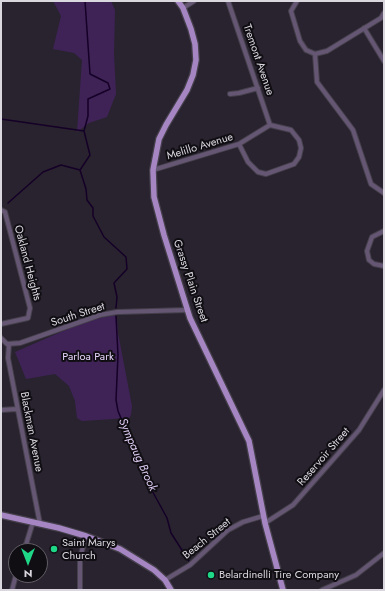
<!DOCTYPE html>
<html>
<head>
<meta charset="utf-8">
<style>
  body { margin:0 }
  #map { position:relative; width:385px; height:591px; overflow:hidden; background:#29232f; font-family:Jost,sans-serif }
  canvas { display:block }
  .frame { position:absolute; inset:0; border:2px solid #dbd7df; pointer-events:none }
  .north { position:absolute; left:8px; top:543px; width:40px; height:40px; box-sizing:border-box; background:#100e13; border:1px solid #615e65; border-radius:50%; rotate:180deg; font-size:11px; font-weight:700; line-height:16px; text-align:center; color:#dbd7df }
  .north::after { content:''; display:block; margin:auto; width:14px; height:18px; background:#1ed888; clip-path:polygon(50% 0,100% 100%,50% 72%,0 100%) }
</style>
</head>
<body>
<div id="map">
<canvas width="385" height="591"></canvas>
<div class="frame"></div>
<div class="north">N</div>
</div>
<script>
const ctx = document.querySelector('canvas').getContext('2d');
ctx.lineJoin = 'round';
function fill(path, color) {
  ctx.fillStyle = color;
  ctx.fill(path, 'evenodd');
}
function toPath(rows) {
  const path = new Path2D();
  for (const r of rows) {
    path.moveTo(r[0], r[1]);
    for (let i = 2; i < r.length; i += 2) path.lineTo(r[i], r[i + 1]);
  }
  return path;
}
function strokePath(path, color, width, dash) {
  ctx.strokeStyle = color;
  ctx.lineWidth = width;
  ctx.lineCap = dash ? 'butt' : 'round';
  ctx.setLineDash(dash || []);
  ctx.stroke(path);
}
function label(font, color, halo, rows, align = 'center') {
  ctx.font = font + ' Jost,sans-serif';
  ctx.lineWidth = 4;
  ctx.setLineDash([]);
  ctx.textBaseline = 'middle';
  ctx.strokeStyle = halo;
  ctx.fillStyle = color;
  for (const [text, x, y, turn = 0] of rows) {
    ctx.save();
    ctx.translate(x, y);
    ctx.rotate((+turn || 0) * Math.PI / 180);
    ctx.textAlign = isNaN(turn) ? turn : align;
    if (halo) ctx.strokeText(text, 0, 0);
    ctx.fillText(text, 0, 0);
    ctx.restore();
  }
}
const green = toPath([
  [53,1,111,1,115,10,114,54,116,94,107,117,89,123,77,132,82,60,74,53,53,49,61,16],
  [114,315,117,320,118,333,132,406,131,415,129,418,82,421,77,418,75,401,69,386,55,374,26,379,15,352,86,321]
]);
const stream = toPath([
  [85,1,90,74,108,83,110,89,88,99,88,116,84,131,90,155,80,170,86,189,87,200,93,208,93,216,104,237,126,257,127,269,114,283,117,297,116,308],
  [1,119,84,131],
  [8,203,43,172,61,165,80,170],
  [116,316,118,355,116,400,118,411,149,485,167,518,171,533,189,561]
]);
const minor = toPath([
  [228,1,270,125],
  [297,1,291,11,300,41,306,50,315,54,327,51,381,18,384,13],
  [183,8,194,1],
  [364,28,384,61],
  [315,54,317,82,353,130,371,184,384,193],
  [230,94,239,93,258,88],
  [239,144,248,162,258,172,266,174,294,164,299,157,301,148,299,140,291,130,270,125],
  [153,170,239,144,270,125],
  [1,210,5,212,30,308,28,318,1,324],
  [384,231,372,237,367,251,369,260,374,264,384,266],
  [1,338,7,344,20,343,100,315,117,312,188,310],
  [9,344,8,358,40,524],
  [1,410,17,409],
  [265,523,293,505,359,430,384,390],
  [24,551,33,522],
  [165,580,190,565,228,530,243,522,263,516],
  [12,590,16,575],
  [80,590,80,558,86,536],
  [322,590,356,575,384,553]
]);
const major = toPath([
  [178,1,183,8,191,29,195,44,196,60,193,75,187,90,166,125,159,139,153,170,154,197,164,235,190,318,249,441,265,523,283,590],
  [1,515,59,528,86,536,120,549,154,570,165,580,171,590]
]);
const markers = [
  [54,549,4,"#1ed888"],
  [211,575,4,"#1ed888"]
];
const streetNames = [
  ["Tremont Avenue",258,60,71],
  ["Melillo Avenue",200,147,-17],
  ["Oakland Heights",27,263,75],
  ["Grassy Plain Street",190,281,71],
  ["South Street",78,315,-18],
  ["Blackman Avenue",31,432,79],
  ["Reservoir Street",324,457,-49],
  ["Beach Street",207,539,-39]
];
const parkNames = [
  ["Parloa Park",88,357]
];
const poiNames = [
  ["Saint Marys",62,543],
  ["Church",62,556],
  ["Belardinelli Tire Company",219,575]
];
const waterNames = [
  ["Sympaug Brook",137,455,66]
];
fill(green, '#3f2357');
strokePath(stream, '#150027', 1.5);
strokePath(minor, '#45404b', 6);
strokePath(major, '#45404b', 8);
strokePath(minor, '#655774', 4);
strokePath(major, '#a586c3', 5.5);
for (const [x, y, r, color] of markers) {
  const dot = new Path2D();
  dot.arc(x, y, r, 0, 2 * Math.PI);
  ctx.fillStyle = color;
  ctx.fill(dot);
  strokePath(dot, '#100e13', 1.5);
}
label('11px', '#dbd7df', '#100e13', streetNames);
label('11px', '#e7d4fb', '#100e13', parkNames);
label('11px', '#dbd7df', '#100e13', poiNames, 'left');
label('italic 12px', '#decbf2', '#100e13', waterNames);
</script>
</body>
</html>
